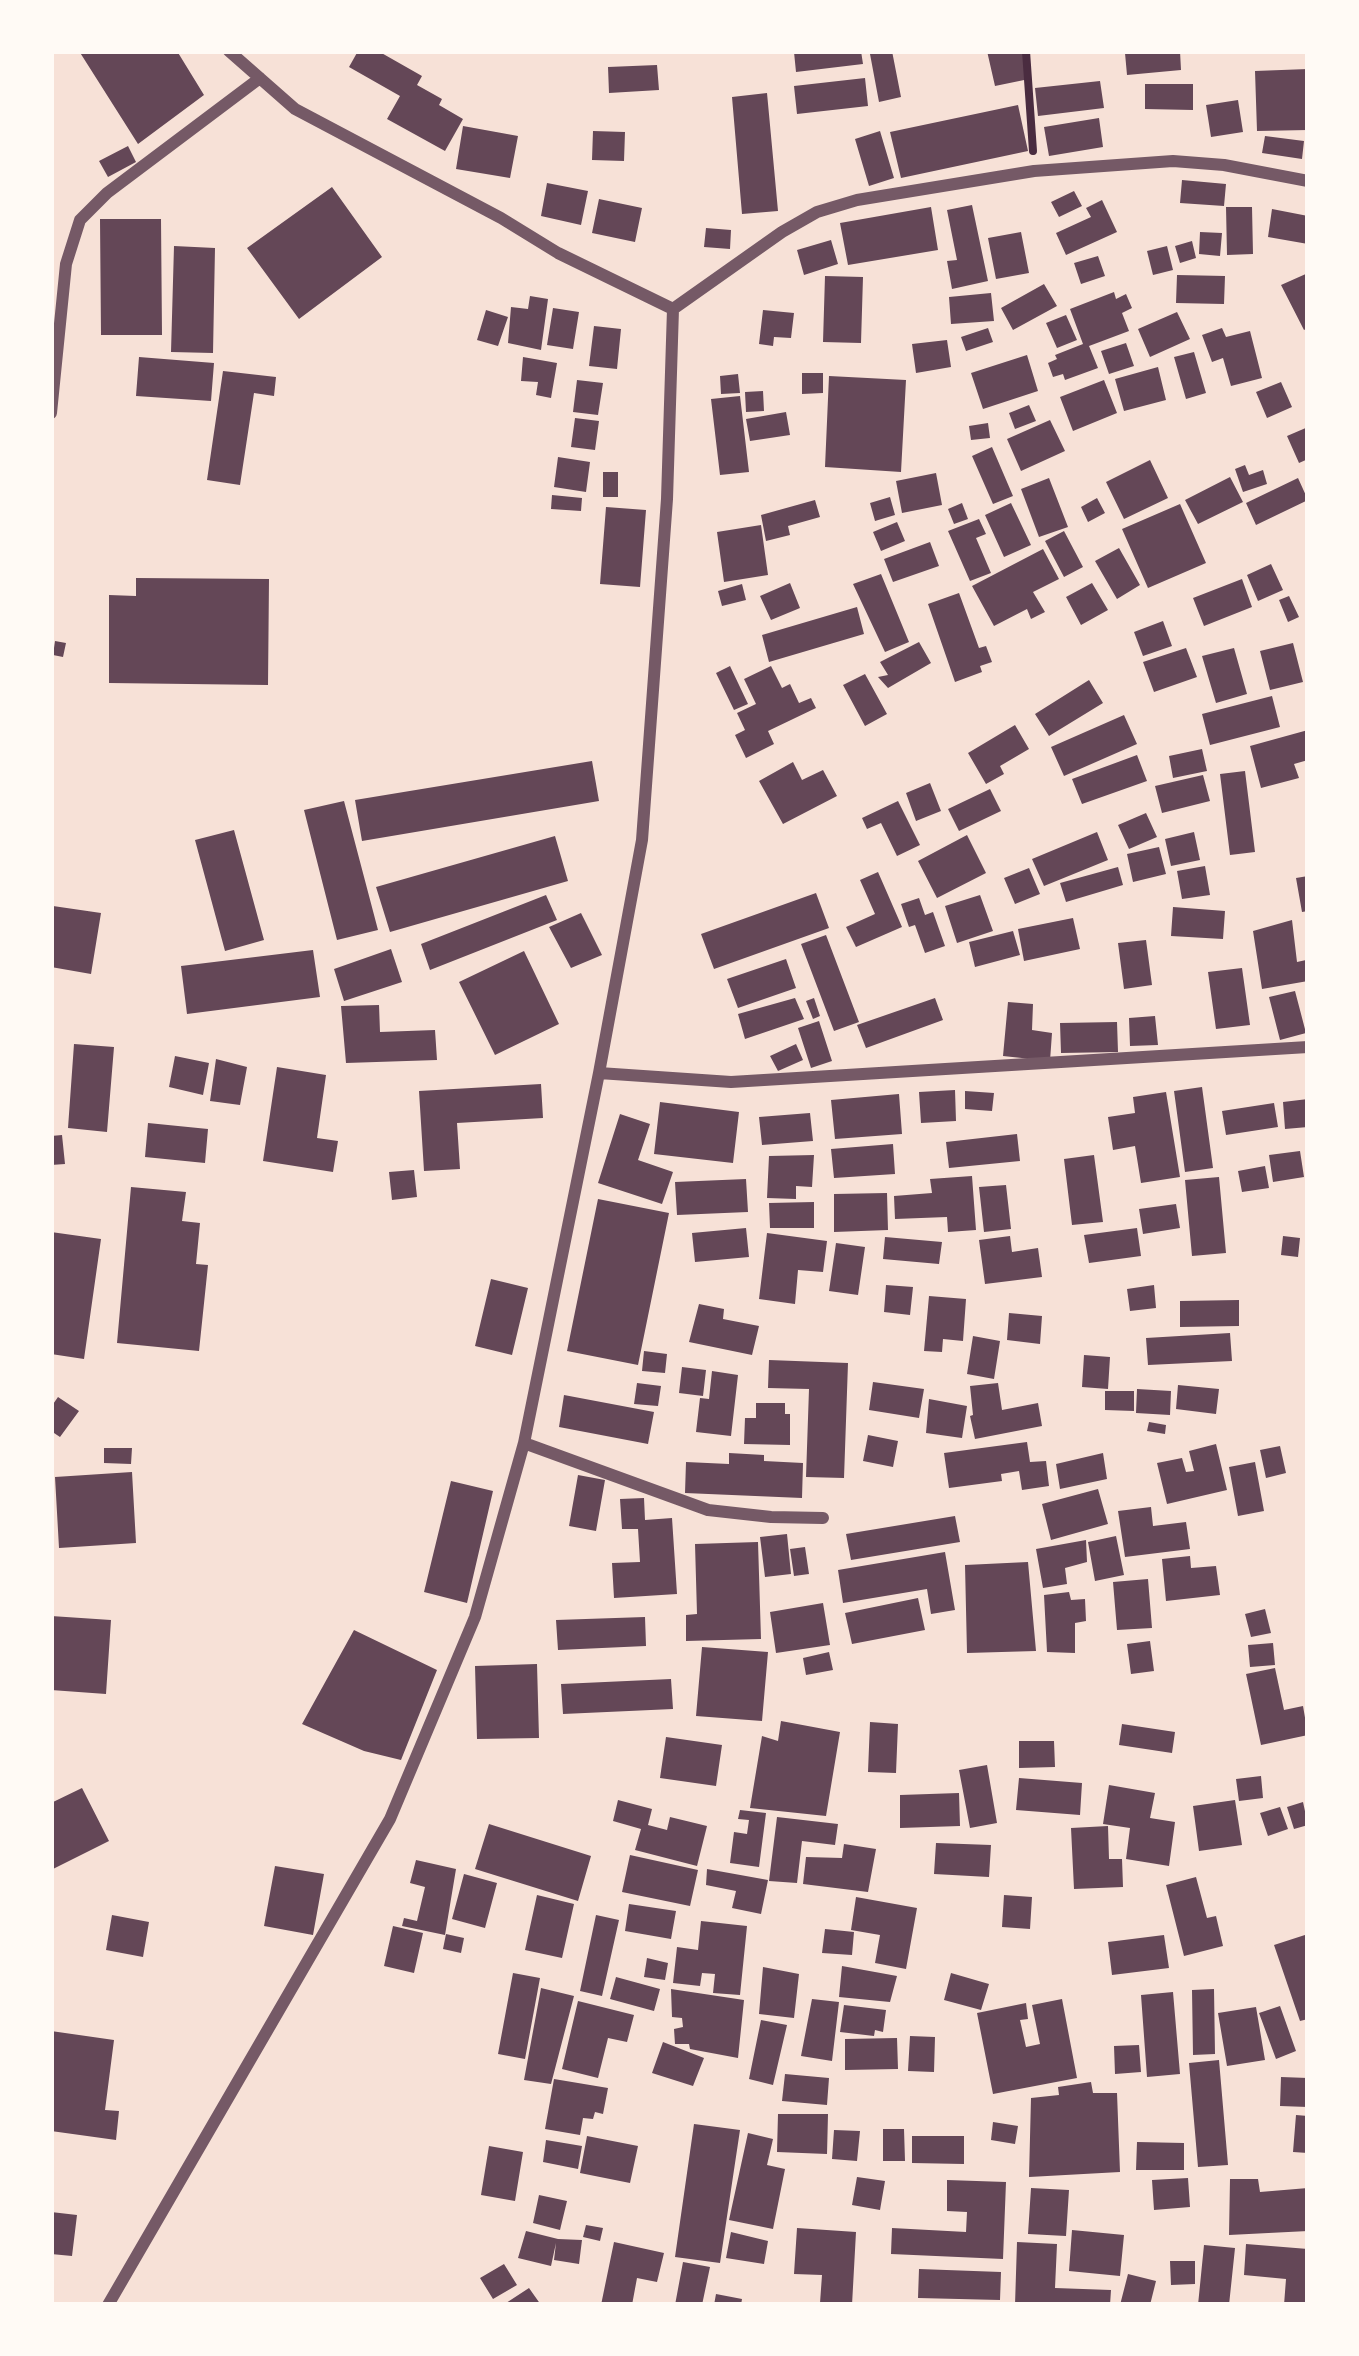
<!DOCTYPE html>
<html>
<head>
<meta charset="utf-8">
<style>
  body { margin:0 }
  #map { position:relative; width:1359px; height:2356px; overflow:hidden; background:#f7e1d7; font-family:Commissioner,sans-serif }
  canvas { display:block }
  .frame { position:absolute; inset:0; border:54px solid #fffaf5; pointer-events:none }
</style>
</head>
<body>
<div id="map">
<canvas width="1359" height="2356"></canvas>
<div class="frame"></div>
</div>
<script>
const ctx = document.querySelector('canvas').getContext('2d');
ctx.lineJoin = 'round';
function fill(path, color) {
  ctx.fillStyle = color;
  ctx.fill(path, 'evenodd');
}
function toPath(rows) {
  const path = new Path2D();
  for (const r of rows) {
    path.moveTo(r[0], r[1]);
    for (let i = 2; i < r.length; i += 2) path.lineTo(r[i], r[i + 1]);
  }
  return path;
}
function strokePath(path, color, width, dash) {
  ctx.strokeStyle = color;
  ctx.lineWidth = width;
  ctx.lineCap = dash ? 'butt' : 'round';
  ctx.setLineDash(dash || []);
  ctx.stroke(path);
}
const building = toPath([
  [79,51,177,51,204,95,138,144],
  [358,51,378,51,422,76,417,85,442,99,439,105,463,119,445,151,387,119,400,96,349,67],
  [861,51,863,64,796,72,794,52],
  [892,51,901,97,879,102,870,54],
  [987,51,1023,51,1029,79,995,86],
  [1141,51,1180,51,1181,70,1127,75,1125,53],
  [657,65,659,90,609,93,608,67],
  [1308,69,1308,130,1257,131,1255,71],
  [865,78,868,106,797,114,794,86],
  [1100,81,1104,108,1038,116,1035,88],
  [1145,84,1193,84,1193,110,1145,109],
  [767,93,778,211,742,214,732,97],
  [1238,100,1243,132,1211,137,1206,105],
  [1018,105,1028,151,901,178,890,132],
  [1099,118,1103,147,1049,156,1044,127],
  [463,126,518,136,510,178,456,169],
  [593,131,625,132,624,161,592,160],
  [880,131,894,178,869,186,855,139],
  [1265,136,1304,141,1302,159,1262,153],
  [128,146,136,162,108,177,99,161],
  [1182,180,1226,184,1224,206,1180,203],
  [547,183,588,191,581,225,541,216],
  [332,187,382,257,299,319,247,248],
  [1074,191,1082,206,1059,217,1051,202],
  [599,199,642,208,635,242,592,233],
  [1102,200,1117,232,1066,255,1056,233,1091,217,1086,208],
  [972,205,988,281,952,289,947,261,957,260,947,210],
  [931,207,938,250,848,265,840,223],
  [1226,207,1252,207,1253,254,1227,255],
  [1272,209,1308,216,1308,244,1268,237],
  [100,219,161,219,162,335,101,335],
  [706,228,731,230,730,249,704,247],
  [1021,232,1029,273,996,279,988,238],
  [1200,232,1222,233,1220,256,1199,254],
  [831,240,838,264,804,275,797,250],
  [1192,241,1196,258,1180,263,1175,246],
  [174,246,215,248,213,353,171,352],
  [1167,246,1173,270,1153,275,1147,251],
  [1098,256,1105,276,1081,284,1074,263],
  [1308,273,1308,328,1304,330,1281,285],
  [1177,275,1225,276,1224,304,1176,303],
  [825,276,863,277,861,343,823,342],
  [1044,284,1057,306,1013,330,1001,308],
  [1114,292,1116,299,1126,294,1132,308,1122,313,1129,331,1089,346,1098,368,1065,380,1063,374,1053,377,1048,363,1057,359,1055,355,1083,344,1070,309],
  [991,293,994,321,951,324,949,297],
  [530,296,548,299,541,350,508,343,511,307,528,309],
  [553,308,579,312,573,349,547,345],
  [486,310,508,317,498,346,477,340],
  [763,310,794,313,791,338,774,337,773,346,759,344],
  [1177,312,1190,339,1150,357,1138,329],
  [1066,315,1077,340,1057,348,1046,323],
  [594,326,621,329,617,369,589,366],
  [988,328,993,342,966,351,961,337],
  [1222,328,1226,337,1250,331,1262,378,1231,386,1223,358,1212,362,1202,335],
  [947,340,951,367,916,373,912,344],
  [1126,343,1134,366,1109,374,1101,351],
  [1194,352,1206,393,1186,399,1174,357],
  [1027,355,1038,391,983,409,971,373],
  [139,357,214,363,211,401,136,396],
  [523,357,557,363,551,398,536,395,538,382,521,381],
  [1158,367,1166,400,1124,411,1115,379],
  [223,371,276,377,274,396,254,393,240,485,207,480],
  [802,373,823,373,823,393,802,394],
  [738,374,740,393,721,394,720,376],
  [829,376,906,380,901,472,825,467],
  [577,380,603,383,598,415,573,412],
  [1104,380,1117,413,1073,431,1060,397],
  [1281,382,1292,407,1267,418,1256,392],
  [763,391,764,411,746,412,745,392],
  [740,396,749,472,720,475,711,399],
  [1029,405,1036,421,1015,429,1009,413],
  [786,412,790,435,750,441,746,419],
  [575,418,599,421,595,450,571,447],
  [1050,420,1065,451,1021,471,1007,439],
  [988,423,990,438,971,440,969,426],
  [1308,427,1308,459,1299,463,1287,436],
  [992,447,1013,496,993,504,972,456],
  [558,457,590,462,586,492,554,487],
  [1150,460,1168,498,1124,519,1106,482],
  [1245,465,1249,475,1263,470,1267,484,1243,492,1235,469],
  [603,472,618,472,618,497,603,497],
  [936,473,942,505,902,513,896,481],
  [1230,477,1243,502,1198,524,1185,500],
  [1049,478,1068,527,1039,537,1021,489],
  [1298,478,1308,500,1256,525,1246,503],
  [552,495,582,498,581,511,551,509],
  [890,497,895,515,875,521,870,503],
  [1097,498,1105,513,1088,522,1081,507],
  [815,500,820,517,788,526,790,535,766,541,761,515],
  [962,503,968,519,954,524,948,509],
  [1011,503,1031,545,1004,557,985,515],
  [1180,504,1206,563,1148,588,1122,529],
  [606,507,646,510,640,587,600,584],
  [979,519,986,534,976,538,991,573,970,581,948,531],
  [897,522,905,541,881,551,873,532],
  [761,525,768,575,724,582,717,532],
  [1064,531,1083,567,1064,577,1045,541],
  [930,542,939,566,893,582,884,559],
  [1119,548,1140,585,1117,599,1095,561],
  [1043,549,1059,579,1033,592,1045,612,1031,619,1027,609,994,626,972,586],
  [1271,564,1283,590,1258,601,1247,575],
  [881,574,909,642,885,652,853,584],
  [136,578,269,579,268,685,109,683,109,595,136,596],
  [1242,579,1252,607,1204,626,1193,598],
  [790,583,800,608,771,620,760,596],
  [1092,583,1108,610,1081,625,1066,597],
  [742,584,746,600,722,606,718,591],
  [959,593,979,648,986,646,992,662,980,666,982,672,955,682,928,604],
  [1289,596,1299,617,1288,622,1279,600],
  [857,607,864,634,769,662,762,635],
  [1163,621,1172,646,1143,656,1134,632],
  [55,641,66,643,63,657,53,655],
  [919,642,931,663,888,688,878,677,888,675,880,662],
  [1293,643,1303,682,1270,690,1260,651],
  [1186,648,1197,677,1154,692,1143,662],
  [1234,648,1247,694,1216,703,1202,656],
  [730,666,748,704,734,710,716,673],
  [771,666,782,688,790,684,799,703,811,698,816,708,768,731,774,744,746,758,735,735,745,730,737,713,756,704,744,679],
  [865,674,887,714,865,726,843,685],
  [1089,680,1103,703,1049,736,1035,714],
  [1272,696,1280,727,1210,745,1202,714],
  [1124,715,1137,744,1064,776,1051,747],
  [1015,725,1029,749,1000,766,1004,774,986,784,968,753],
  [1308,730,1308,760,1294,764,1299,778,1261,788,1250,746],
  [1202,749,1207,771,1173,778,1169,756],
  [1137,755,1147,781,1082,804,1072,779],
  [592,761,599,801,362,841,355,800],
  [793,762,802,780,823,770,837,796,783,824,759,781],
  [1245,771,1255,852,1230,855,1220,774],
  [1203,775,1210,801,1162,813,1155,786],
  [930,783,941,811,916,821,906,793],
  [990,789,1001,811,959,831,948,809],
  [344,801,378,930,337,940,304,810],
  [898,801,920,845,897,856,881,823,867,829,862,818],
  [1146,813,1157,837,1129,849,1118,825],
  [234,830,264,940,225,951,195,840],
  [1097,832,1108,860,1044,886,1032,859],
  [1194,832,1200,860,1171,866,1165,839],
  [967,835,986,873,937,898,918,861],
  [555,836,568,881,390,932,376,887],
  [1159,847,1166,874,1133,882,1127,854],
  [1205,866,1210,895,1182,899,1177,871],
  [1118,867,1123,885,1066,902,1060,883],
  [1029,868,1040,894,1015,904,1004,878],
  [878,872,902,927,856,947,846,927,875,914,860,880],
  [1308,876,1308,911,1302,912,1296,878],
  [816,893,829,928,714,969,701,934],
  [546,895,557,920,430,970,421,944],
  [980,895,993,931,957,943,945,906],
  [919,898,925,915,933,912,945,946,925,953,915,925,909,927,901,904],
  [53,906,101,913,91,974,51,967],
  [1173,907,1225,911,1223,939,1171,936],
  [581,913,602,955,571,968,549,927],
  [1073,918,1080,949,1024,961,1018,929],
  [1292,920,1297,962,1306,960,1308,981,1262,989,1253,931],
  [1013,931,1020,955,975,967,969,942],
  [826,935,859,1022,834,1031,801,944],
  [1146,940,1152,985,1124,989,1118,943],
  [391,949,402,982,344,1001,334,969],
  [313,950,320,997,187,1014,181,966],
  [524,951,559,1024,495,1055,459,982],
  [786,959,796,988,738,1008,727,979],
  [1242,968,1250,1025,1216,1029,1208,972],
  [1295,991,1306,1033,1280,1040,1269,997],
  [795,998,804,1019,745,1039,738,1014],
  [814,998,820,1016,813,1019,806,1001],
  [935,998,943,1020,866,1048,857,1025],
  [1008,1002,1033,1004,1032,1030,1052,1033,1050,1061,1003,1056],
  [379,1005,380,1032,435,1030,437,1060,346,1063,341,1006],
  [1155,1016,1158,1045,1130,1046,1129,1018],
  [819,1021,832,1061,811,1068,798,1028],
  [1117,1022,1118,1052,1061,1053,1060,1023],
  [74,1044,114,1047,107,1132,68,1128],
  [796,1044,803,1060,778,1071,770,1056],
  [175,1056,209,1063,203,1095,169,1087],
  [216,1059,247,1067,240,1105,210,1101],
  [277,1067,326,1075,317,1138,338,1141,333,1172,263,1161],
  [541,1084,543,1118,457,1123,460,1169,424,1171,419,1091],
  [1202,1087,1213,1168,1185,1172,1174,1091],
  [955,1090,956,1121,921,1123,919,1092],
  [965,1091,994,1093,992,1111,965,1109],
  [1166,1092,1180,1177,1141,1183,1135,1146,1113,1150,1108,1117,1135,1113,1133,1097],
  [899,1094,902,1134,835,1139,831,1100],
  [1308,1099,1308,1127,1285,1129,1283,1102],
  [660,1102,739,1112,733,1163,654,1154],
  [1274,1103,1278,1127,1226,1135,1222,1111],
  [810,1113,813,1141,762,1145,759,1117],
  [620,1114,650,1124,638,1160,673,1172,662,1204,598,1183],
  [148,1123,208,1129,205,1163,145,1157],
  [1017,1134,1020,1161,949,1168,946,1142],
  [62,1135,65,1164,51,1165,51,1136],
  [893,1144,895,1174,834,1178,831,1149],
  [1300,1151,1304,1177,1273,1182,1269,1155],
  [814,1155,812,1187,796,1186,796,1199,767,1198,769,1156],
  [1094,1155,1103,1222,1072,1225,1064,1159],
  [1265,1166,1269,1188,1242,1192,1238,1171],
  [414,1170,417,1197,392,1200,389,1172],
  [972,1176,976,1230,948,1232,947,1217,895,1219,894,1196,932,1193,930,1179],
  [1219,1177,1226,1253,1192,1256,1185,1180],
  [746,1179,748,1212,677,1215,675,1182],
  [1006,1185,1011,1229,984,1232,979,1187],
  [131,1187,186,1192,182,1221,200,1223,196,1264,208,1265,199,1351,117,1343],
  [887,1193,888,1230,834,1232,834,1194],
  [598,1199,669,1213,638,1365,567,1351],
  [814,1202,814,1228,770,1228,769,1203],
  [1176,1204,1180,1228,1143,1234,1139,1209],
  [746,1228,749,1257,695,1262,692,1233],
  [1137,1228,1141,1256,1089,1263,1084,1235],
  [51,1232,101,1239,84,1359,51,1354],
  [767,1233,827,1241,823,1272,798,1270,795,1304,759,1299],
  [1010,1236,1012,1252,1038,1248,1042,1277,985,1284,979,1240],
  [1283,1236,1300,1238,1298,1257,1281,1255],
  [885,1237,942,1242,939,1264,883,1259],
  [836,1243,865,1247,858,1295,829,1291],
  [491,1279,528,1288,512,1355,475,1346],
  [886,1285,913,1287,910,1315,884,1312],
  [1154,1285,1156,1308,1130,1311,1127,1289],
  [929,1296,966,1299,963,1341,943,1339,942,1352,924,1351],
  [1239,1300,1239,1326,1180,1327,1180,1301],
  [699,1304,724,1309,723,1319,759,1326,752,1355,689,1342],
  [1009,1313,1042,1316,1040,1344,1007,1340],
  [1230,1333,1232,1361,1148,1365,1146,1338],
  [973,1336,1000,1341,994,1379,967,1374],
  [644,1351,667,1354,665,1373,642,1371],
  [1084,1355,1110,1357,1108,1389,1082,1387],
  [769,1360,848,1363,844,1478,806,1477,809,1389,768,1388],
  [682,1367,706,1370,703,1396,679,1393],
  [712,1371,738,1375,731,1436,696,1432,700,1398,709,1399],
  [873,1382,924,1389,919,1418,869,1410],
  [637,1383,661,1386,658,1406,634,1404],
  [998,1383,1002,1410,1038,1403,1042,1426,975,1439,970,1416,973,1415,970,1386],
  [1178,1385,1219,1389,1216,1414,1176,1409],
  [1137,1389,1171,1391,1170,1415,1136,1413],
  [1105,1391,1134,1391,1134,1411,1105,1410],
  [564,1395,654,1412,648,1444,559,1427],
  [58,1397,79,1411,60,1437,51,1431,51,1407],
  [929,1399,967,1406,962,1438,926,1433],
  [756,1403,785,1403,785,1414,790,1414,790,1445,744,1444,745,1418,756,1418],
  [1149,1422,1166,1425,1165,1434,1147,1431],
  [868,1435,898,1441,893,1467,863,1461],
  [1027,1442,1030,1462,1046,1461,1049,1486,1022,1490,1019,1471,1001,1474,1002,1481,949,1488,944,1453],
  [1216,1444,1227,1490,1167,1504,1157,1463,1182,1458,1186,1472,1194,1471,1189,1451],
  [1280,1446,1286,1473,1266,1478,1260,1450],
  [104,1448,132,1448,131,1464,104,1463],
  [729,1453,764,1455,764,1461,803,1463,802,1498,685,1493,686,1462,729,1464],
  [1103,1453,1107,1479,1060,1489,1056,1464],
  [1255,1462,1264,1511,1238,1516,1229,1467],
  [132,1472,136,1543,59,1548,55,1477],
  [578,1475,605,1480,596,1531,569,1526],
  [451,1481,493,1491,467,1603,424,1592],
  [1098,1489,1108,1524,1051,1540,1042,1504],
  [644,1498,645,1520,672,1518,677,1594,614,1598,612,1563,640,1562,638,1529,622,1529,620,1499],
  [1151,1507,1153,1526,1186,1522,1190,1549,1125,1557,1118,1511],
  [955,1516,960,1542,851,1560,846,1534],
  [787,1534,791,1574,765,1577,760,1537],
  [1116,1536,1124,1575,1095,1581,1088,1542],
  [1086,1540,1087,1562,1065,1568,1067,1584,1043,1588,1036,1549],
  [758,1542,761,1639,686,1641,686,1615,697,1614,695,1544],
  [805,1547,809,1574,794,1576,790,1549],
  [945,1552,955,1610,931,1614,927,1589,843,1603,838,1570],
  [1190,1556,1191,1568,1216,1566,1220,1595,1166,1601,1162,1559],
  [1028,1562,1036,1651,967,1653,965,1565],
  [1148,1579,1152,1628,1117,1630,1113,1582],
  [1069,1592,1071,1600,1085,1599,1086,1621,1075,1623,1075,1653,1047,1652,1044,1595],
  [918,1598,925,1630,852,1644,845,1613],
  [823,1603,830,1645,776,1653,770,1612],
  [1265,1609,1271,1633,1251,1637,1245,1614],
  [51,1616,111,1620,106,1694,51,1690],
  [645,1617,646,1646,558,1650,556,1620],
  [354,1630,437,1670,401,1760,364,1751,302,1724],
  [1150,1641,1154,1671,1131,1674,1127,1644],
  [1273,1643,1275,1665,1250,1667,1248,1645],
  [702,1647,768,1652,762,1721,696,1716],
  [829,1652,833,1670,806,1675,803,1658],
  [537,1664,539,1738,477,1739,475,1666],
  [1275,1668,1284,1710,1303,1706,1308,1735,1261,1745,1246,1674],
  [671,1679,673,1709,563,1714,561,1684],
  [781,1721,840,1732,826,1816,750,1808,762,1736,778,1741],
  [870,1722,898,1724,896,1773,868,1772],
  [1122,1724,1175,1732,1172,1753,1119,1745],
  [666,1737,722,1745,716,1786,660,1778],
  [1019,1741,1054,1741,1055,1767,1019,1768],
  [987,1765,997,1823,970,1828,959,1770],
  [1261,1776,1263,1798,1239,1801,1236,1779],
  [1019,1778,1082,1783,1080,1815,1016,1810],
  [1109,1785,1155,1793,1150,1818,1175,1822,1169,1866,1126,1859,1130,1828,1103,1824],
  [82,1788,109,1841,51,1870,51,1803],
  [959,1793,960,1826,900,1828,900,1795],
  [618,1800,652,1809,648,1825,667,1830,670,1817,707,1826,697,1866,635,1850,641,1829,613,1821],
  [1235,1800,1242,1845,1199,1851,1193,1806],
  [1303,1802,1308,1825,1294,1829,1287,1807],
  [1280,1807,1288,1829,1268,1836,1260,1813],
  [740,1810,766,1813,759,1867,730,1863,734,1832,747,1834,749,1820,738,1819],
  [777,1817,838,1824,835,1845,802,1841,797,1883,769,1881],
  [489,1824,591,1856,578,1901,475,1869],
  [1108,1826,1109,1859,1122,1859,1123,1887,1074,1889,1071,1828],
  [936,1843,991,1845,989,1877,934,1874],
  [844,1844,876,1849,868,1892,803,1884,806,1857,842,1858],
  [630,1855,698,1870,690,1906,622,1892],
  [416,1860,456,1869,445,1935,402,1926,404,1918,417,1921,425,1887,410,1883],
  [275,1866,324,1874,313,1935,264,1926],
  [707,1869,768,1880,761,1914,732,1908,736,1891,706,1885],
  [464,1874,497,1883,485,1928,452,1919],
  [1196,1877,1207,1918,1216,1916,1223,1946,1184,1956,1166,1885],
  [537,1895,574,1904,562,1958,525,1950],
  [1004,1895,1032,1897,1030,1929,1002,1927],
  [856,1897,917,1908,906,1969,875,1963,880,1935,851,1930],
  [629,1904,676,1911,671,1939,625,1931],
  [112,1915,149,1922,143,1957,106,1950],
  [596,1915,619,1920,602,1996,580,1991],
  [701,1921,747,1926,740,1995,713,1993,715,1974,702,1973,700,1986,673,1983,677,1947,698,1950],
  [393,1926,423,1933,414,1973,384,1966],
  [825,1929,854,1932,852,1955,822,1953],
  [446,1934,464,1938,461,1953,443,1949],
  [1308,1934,1308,2019,1300,2021,1274,1945],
  [1164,1935,1169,1968,1112,1975,1108,1942],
  [647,1958,668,1963,665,1980,644,1977],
  [842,1966,897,1976,890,2002,839,1997],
  [763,1967,799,1974,794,2018,759,2014],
  [513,1973,540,1978,525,2059,498,2054],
  [951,1973,989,1984,981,2010,944,2000],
  [616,1977,660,1989,654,2011,610,1999],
  [541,1988,574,1996,551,2084,524,2080],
  [671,1989,744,2000,738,2058,690,2049,689,2044,675,2044,674,2029,683,2027,682,2018,672,2017],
  [1214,1989,1215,2054,1193,2055,1192,1990],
  [1173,1992,1180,2074,1147,2077,1141,1995],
  [812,1999,839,2002,832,2061,801,2056],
  [1062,1999,1077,2078,993,2094,977,2013,1026,2003,1028,2019,1020,2020,1026,2047,1040,2044,1032,2005],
  [578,2001,634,2015,627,2042,608,2038,598,2078,562,2069],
  [844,2005,886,2010,883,2032,875,2030,874,2036,840,2032],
  [1280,2006,1296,2051,1276,2059,1259,2013],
  [1256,2007,1265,2060,1227,2066,1218,2013],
  [761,2020,787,2025,773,2085,749,2079],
  [51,2031,114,2040,105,2110,119,2111,116,2140,51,2131],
  [910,2036,935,2037,934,2072,908,2071],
  [897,2038,898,2069,845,2070,845,2039],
  [663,2042,704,2058,693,2086,652,2073],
  [1139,2045,1141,2072,1115,2074,1114,2046],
  [1219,2060,1228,2165,1198,2167,1189,2063],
  [785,2074,829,2078,827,2105,782,2101],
  [1281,2077,1308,2078,1308,2107,1280,2106],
  [554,2079,608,2088,603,2114,595,2112,593,2119,583,2118,580,2135,545,2129],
  [1091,2082,1093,2093,1117,2093,1120,2172,1029,2177,1031,2098,1059,2095,1058,2087],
  [778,2114,828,2114,827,2154,777,2152],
  [1296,2115,1308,2116,1308,2153,1293,2152],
  [993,2122,1018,2126,1015,2144,991,2140],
  [694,2124,740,2130,720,2263,675,2257],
  [883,2129,904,2129,905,2161,883,2161],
  [834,2130,860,2131,857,2161,832,2159],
  [748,2133,773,2139,767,2165,785,2169,773,2229,729,2220],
  [587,2136,638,2146,630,2183,580,2173],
  [912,2136,964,2136,964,2164,912,2163],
  [546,2140,582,2146,578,2169,543,2162],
  [1137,2142,1184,2143,1184,2170,1136,2170],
  [489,2146,523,2152,515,2201,481,2195],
  [857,2177,885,2181,880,2210,852,2205],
  [1188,2178,1190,2207,1154,2210,1152,2180],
  [1230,2179,1258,2179,1260,2192,1308,2188,1308,2231,1229,2235],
  [947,2180,1006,2182,1003,2259,891,2254,892,2228,966,2232,967,2212,947,2211],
  [1031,2188,1069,2190,1066,2236,1028,2234],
  [539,2195,567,2201,560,2230,533,2223],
  [51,2212,77,2215,72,2256,51,2254],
  [586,2225,603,2228,600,2241,583,2237],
  [797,2228,856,2232,852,2305,820,2303,822,2275,794,2274],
  [1072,2230,1124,2235,1120,2276,1069,2271],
  [526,2231,558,2239,582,2240,579,2264,554,2260,556,2243,551,2266,518,2258],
  [731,2232,768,2241,764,2264,726,2258],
  [614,2242,664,2253,657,2282,637,2278,632,2305,601,2305],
  [1017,2242,1057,2244,1055,2288,1111,2290,1110,2305,1015,2305],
  [1246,2244,1308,2249,1308,2305,1284,2305,1286,2279,1244,2275],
  [1204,2245,1235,2248,1229,2305,1198,2305],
  [1170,2261,1195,2261,1195,2284,1171,2285],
  [683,2262,710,2267,702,2305,675,2305],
  [504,2264,517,2285,493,2299,480,2278],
  [919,2269,1001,2272,1000,2300,918,2298],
  [1128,2274,1156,2281,1150,2305,1120,2305],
  [529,2288,541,2305,503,2305],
  [716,2294,742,2299,741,2305,714,2305]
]);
const path = toPath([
  [1026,51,1033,151]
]);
const minor = toPath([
  [229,51,295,109,501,218,558,253,673,309],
  [673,309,782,232,817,212,857,200,1034,171,1173,161,1224,165,1308,181],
  [51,413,66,264,80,220,107,193,260,78],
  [599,1073,731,1082,1308,1047],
  [524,1443,708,1510,771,1517,823,1518],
  [108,2305,390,1819,475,1617,524,1443,599,1073,642,840,667,499,673,309]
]);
fill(building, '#644757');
strokePath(path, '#4a2c40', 8);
strokePath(minor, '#755966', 12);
</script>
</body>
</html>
